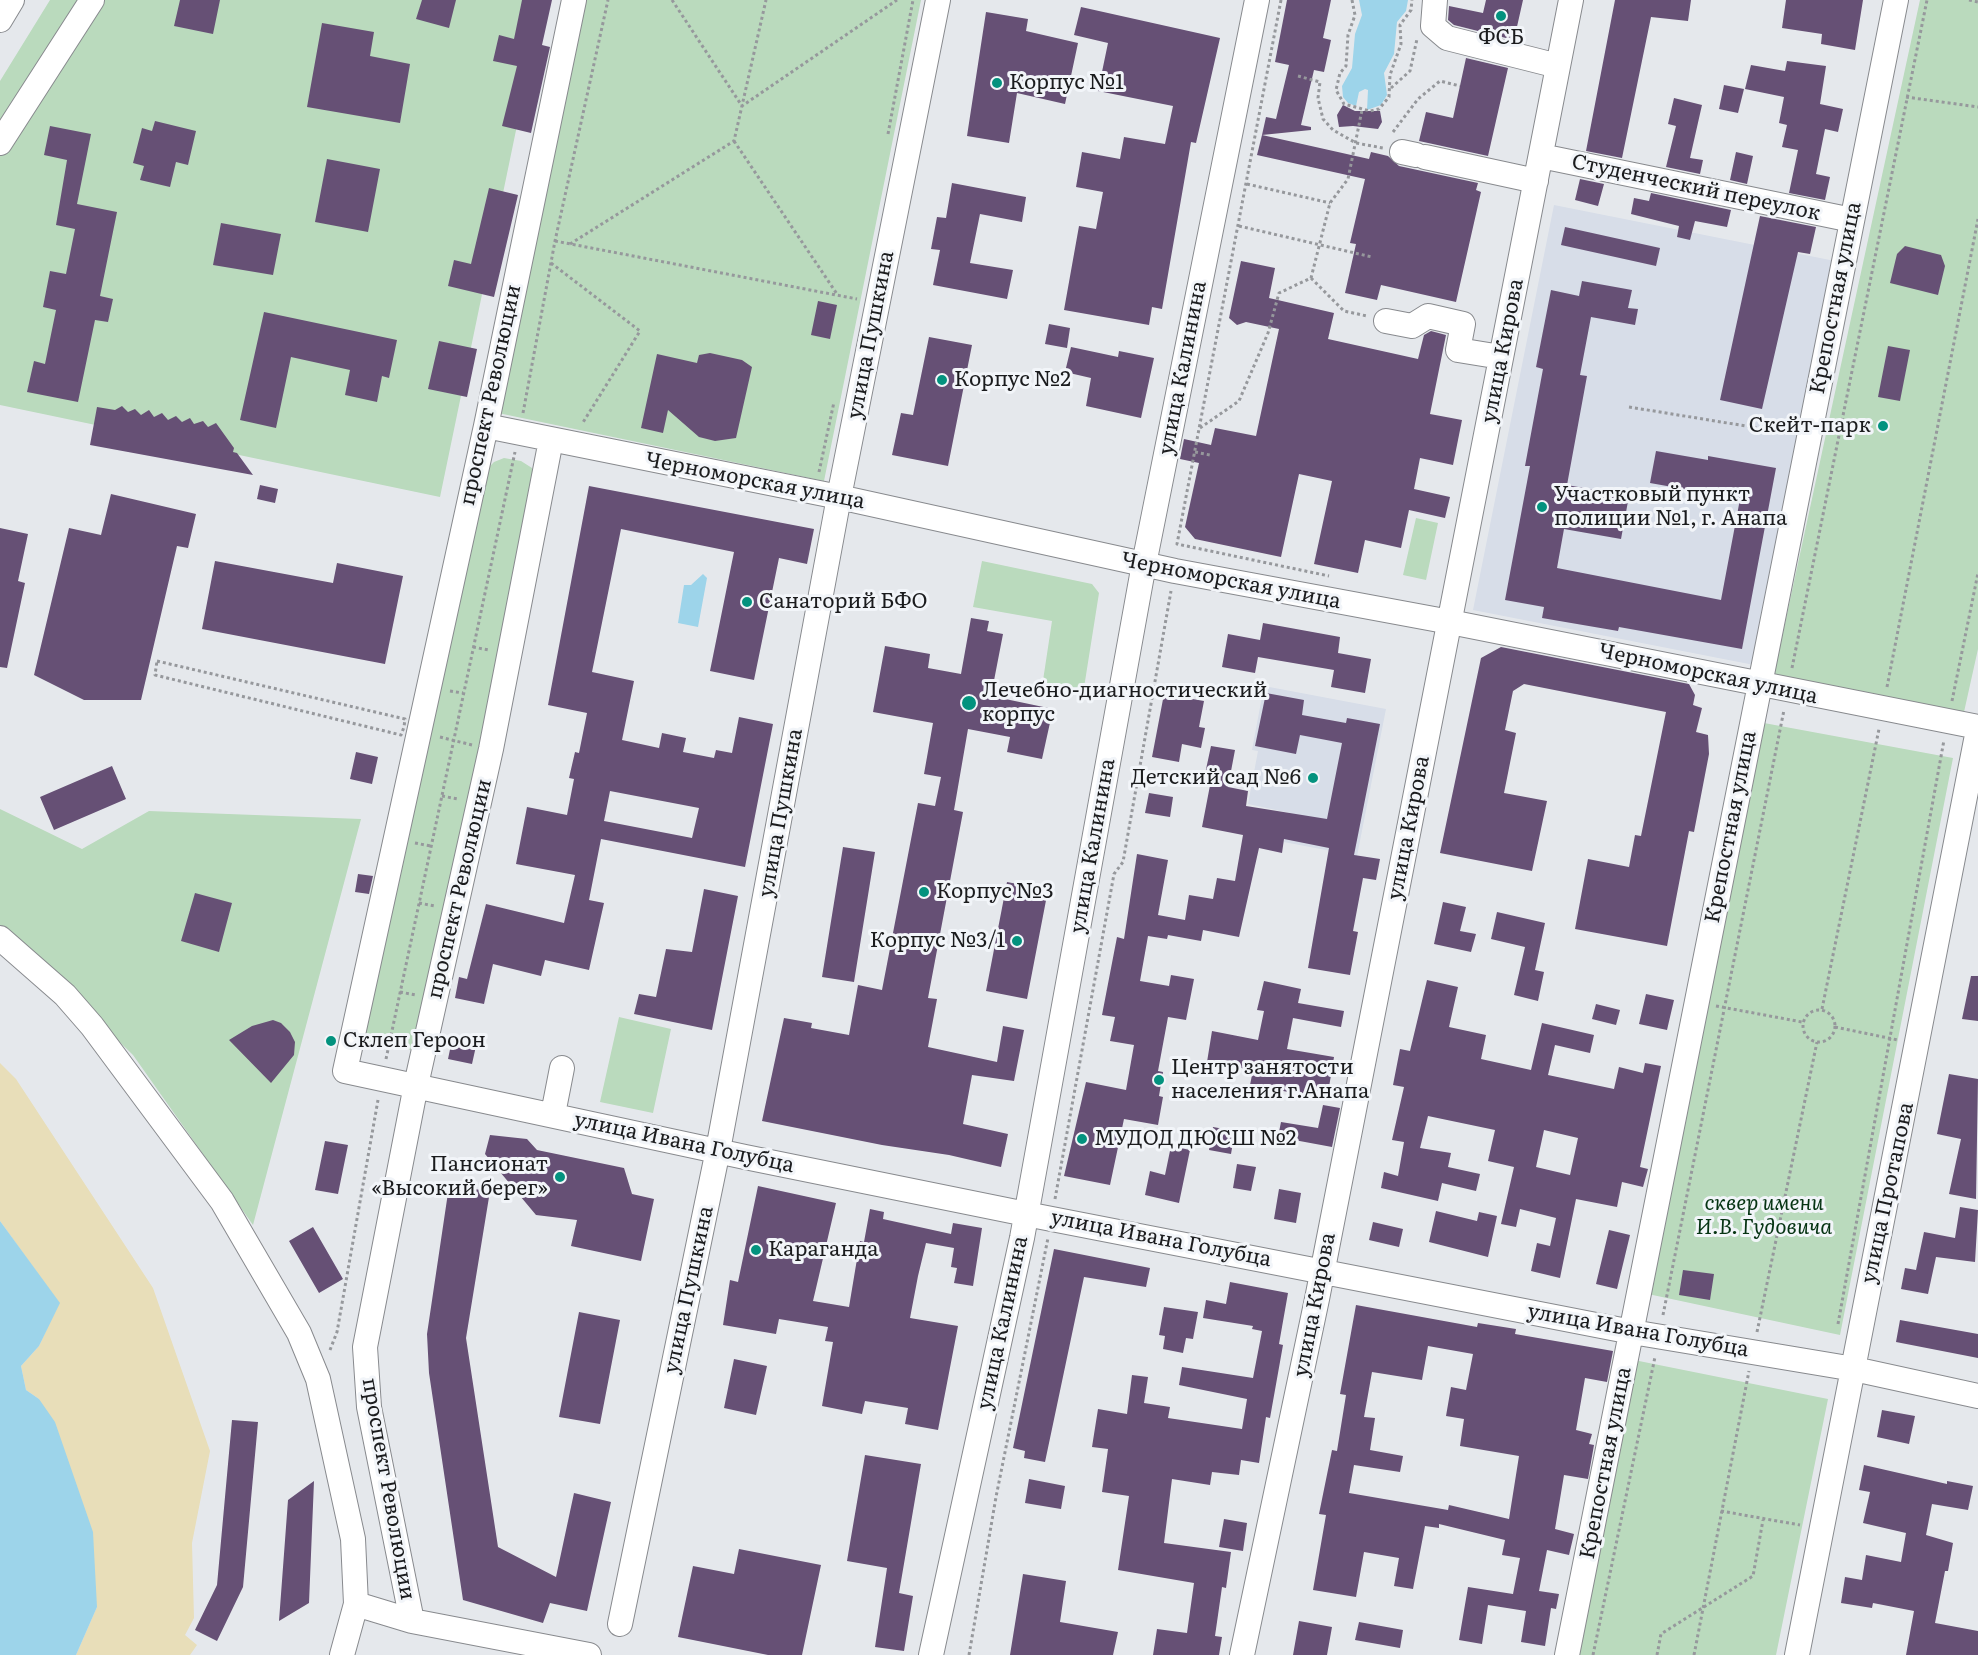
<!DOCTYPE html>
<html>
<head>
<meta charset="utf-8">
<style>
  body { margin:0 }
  canvas { display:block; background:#e5e8ec }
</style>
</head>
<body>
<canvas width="1978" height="1655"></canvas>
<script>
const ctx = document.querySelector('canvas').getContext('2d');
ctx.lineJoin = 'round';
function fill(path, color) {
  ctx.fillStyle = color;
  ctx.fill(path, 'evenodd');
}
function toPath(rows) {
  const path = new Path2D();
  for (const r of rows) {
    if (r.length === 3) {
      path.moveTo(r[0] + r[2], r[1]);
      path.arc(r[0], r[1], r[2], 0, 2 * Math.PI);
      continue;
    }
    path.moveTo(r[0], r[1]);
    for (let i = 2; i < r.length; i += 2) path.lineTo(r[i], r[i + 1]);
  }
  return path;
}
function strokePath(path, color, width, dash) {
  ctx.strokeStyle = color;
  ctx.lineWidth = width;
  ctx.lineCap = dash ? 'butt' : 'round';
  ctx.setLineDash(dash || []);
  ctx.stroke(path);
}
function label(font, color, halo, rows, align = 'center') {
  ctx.font = font + ' Literata,serif';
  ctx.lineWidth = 6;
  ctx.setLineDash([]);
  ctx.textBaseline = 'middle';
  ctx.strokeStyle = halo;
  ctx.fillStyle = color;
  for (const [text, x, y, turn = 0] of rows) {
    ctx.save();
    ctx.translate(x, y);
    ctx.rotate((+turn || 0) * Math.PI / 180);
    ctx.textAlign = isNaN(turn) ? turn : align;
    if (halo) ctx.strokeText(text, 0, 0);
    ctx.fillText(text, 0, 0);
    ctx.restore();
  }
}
const built = toPath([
  [1554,205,1835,261,1754,665,1473,610],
  [1264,686,1386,709,1357,856,1284,842,1290,813,1248,804,1258,751,1252,750]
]);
const green = toPath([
  [50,0,543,0,440,497,0,405,0,81],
  [582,0,921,0,824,481,498,413],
  [1920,0,1978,0,1978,649,1964,712,1774,674],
  [504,458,521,461,532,468,537,479,417,1051,364,1041,482,474,494,462],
  [1416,518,1438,523,1426,580,1403,575],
  [982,561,1092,584,1099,593,1083,694,1042,687,1052,621,973,607],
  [1764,723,1953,758,1840,1335,1648,1294],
  [0,809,82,849,149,811,361,819,253,1225,133,1055,0,926],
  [619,1017,671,1029,653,1113,600,1102],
  [1634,1360,1828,1399,1776,1655,1572,1655]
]);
const sand = toPath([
  [0,1063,16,1079,153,1288,210,1451,192,1543,194,1618,185,1635,197,1645,190,1655,76,1655,97,1607,39,1399,26,1390,21,1366,39,1346,59,1303,0,1221]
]);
const water = toPath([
  [1359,0,1408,0,1406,11,1397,22,1394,54,1384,73,1387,95,1381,105,1367,110,1368,90,1365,89,1359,92,1356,106,1348,103,1343,97,1342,86,1352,68,1355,34,1362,15],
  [703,574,707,578,698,627,678,623,684,585,691,585],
  [0,1221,60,1303,39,1346,21,1366,26,1390,39,1399,55,1422,93,1532,97,1607,76,1655,0,1655]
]);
const building = toPath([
  [180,0,220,0,213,34,174,26],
  [422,0,456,0,449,28,416,19],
  [522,0,552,0,542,45,550,47,531,133,502,126,517,66,493,61,499,35,514,39],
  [1287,0,1331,0,1323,38,1331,40,1324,72,1314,70,1301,125,1311,127,1311,130,1262,135,1266,117,1276,119,1289,65,1275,62],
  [1486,0,1523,0,1514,40,1454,25,1448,20,1449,6,1483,13],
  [1615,0,1691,0,1688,21,1651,17,1622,158,1586,151],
  [1786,0,1863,0,1855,50,1821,44,1822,34,1782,28],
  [1081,7,1220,38,1196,143,1191,142,1162,309,1152,307,1149,325,1064,310,1079,226,1096,229,1103,192,1076,187,1082,152,1120,159,1124,137,1165,144,1173,106,1098,91,1108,43,1074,35],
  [986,12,1028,19,1026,31,1078,43,1065,104,1017,93,1009,143,967,136],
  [322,23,374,32,370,56,410,64,400,123,307,107],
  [1466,58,1508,68,1488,156,1419,141,1426,112,1453,118],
  [1787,61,1826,66,1820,104,1843,109,1838,132,1825,129,1816,174,1830,177,1825,200,1789,193,1798,150,1782,147,1787,125,1779,123,1784,97,1745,89,1751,65,1785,71],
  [1724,85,1744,89,1738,113,1719,109],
  [1674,98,1702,105,1690,158,1703,160,1700,174,1666,167,1676,126,1668,124],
  [1343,105,1355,111,1380,111,1382,122,1378,129,1353,126,1339,127,1337,115],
  [155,121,196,131,188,165,176,162,170,187,140,180,144,166,133,163,142,128,152,131],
  [50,126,91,134,77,204,117,212,100,296,113,299,108,322,95,320,78,402,27,392,34,361,45,364,56,310,43,307,50,271,66,274,75,229,56,225,67,160,44,155],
  [1262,135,1369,159,1371,152,1388,156,1399,166,1478,183,1476,190,1481,192,1456,302,1381,285,1377,300,1345,293,1356,244,1350,243,1365,179,1257,155],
  [1736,152,1753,156,1747,184,1730,180],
  [327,159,380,169,368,232,315,222],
  [1580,179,1604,184,1598,206,1575,200],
  [952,183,1026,197,1022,222,980,214,970,263,1013,270,1007,299,933,285,940,250,931,249,937,217,946,218],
  [489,188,518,195,494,297,448,286,454,260,471,264],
  [1651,193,1731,210,1727,227,1695,221,1690,240,1677,237,1679,226,1631,214,1634,198,1649,201],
  [1760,216,1816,227,1810,254,1798,252,1762,409,1720,400],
  [221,223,281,234,273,275,213,265],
  [1565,227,1660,248,1656,266,1561,245],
  [1905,246,1941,255,1945,266,1938,295,1890,283,1897,254],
  [1241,261,1275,268,1269,298,1334,313,1328,339,1418,359,1424,335,1431,331,1446,335,1430,414,1462,420,1453,465,1420,458,1414,489,1450,497,1445,518,1409,510,1401,548,1365,540,1358,573,1314,564,1332,481,1299,474,1281,557,1195,539,1185,527,1199,463,1180,459,1184,439,1211,445,1215,428,1256,436,1279,329,1246,322,1237,325,1229,318],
  [1582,281,1632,290,1628,308,1638,309,1635,325,1591,317,1580,375,1587,376,1567,485,1629,496,1621,539,1564,529,1557,568,1721,600,1740,499,1650,483,1656,451,1708,460,1708,456,1776,468,1742,649,1619,627,1618,631,1542,618,1544,607,1505,600,1530,466,1525,466,1543,369,1536,367,1551,290,1579,296],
  [818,301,837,305,830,339,811,335],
  [264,312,397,340,389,378,382,376,377,402,345,395,350,370,291,357,276,428,240,420],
  [1049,324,1070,328,1067,348,1045,344],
  [929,337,972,345,948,466,892,455,901,413,913,415],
  [439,341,477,349,467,397,428,389],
  [1888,346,1910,350,1900,401,1878,397],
  [1071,347,1118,357,1119,351,1154,358,1141,418,1086,406,1091,378,1065,372],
  [710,353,742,360,752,367,736,438,715,441,699,437,668,410,663,433,641,428,657,354,697,363,699,355],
  [122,406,128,412,135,409,141,415,149,410,154,417,162,413,168,420,176,416,182,422,190,418,194,424,203,421,208,427,216,423,234,448,233,452,237,453,253,475,90,445,97,407,115,410],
  [260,485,278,489,275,503,257,499],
  [589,486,814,529,807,564,779,558,754,680,710,671,734,552,621,529,592,672,634,681,622,740,659,748,662,733,686,738,683,752,714,758,716,750,732,753,739,717,773,724,745,867,601,839,589,900,604,903,589,970,545,960,541,976,493,964,484,1004,455,998,459,977,467,979,486,904,564,923,575,875,516,864,527,807,567,815,574,779,569,778,575,752,579,753,587,713,548,705],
  [610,791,699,808,692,838,604,821],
  [111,494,196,514,188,548,177,546,141,700,84,700,34,675,69,528,101,535],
  [0,528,28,534,18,581,25,583,7,668,0,667],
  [215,561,333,583,337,563,403,576,385,664,202,629],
  [971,618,989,621,987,631,1003,634,991,696,1053,709,1042,759,1007,752,1010,737,968,729,954,810,963,812,928,998,937,999,928,1047,997,1062,1003,1026,1024,1030,1014,1081,972,1075,963,1124,1008,1134,1001,1167,949,1155,882,1145,762,1121,784,1018,812,1023,811,1028,849,1035,858,985,882,990,918,803,935,806,941,777,924,774,933,723,873,712,885,646,930,654,928,668,961,674],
  [1263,623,1340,637,1338,653,1371,659,1365,693,1331,687,1334,670,1258,657,1255,673,1222,667,1228,634,1260,640],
  [1501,647,1689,684,1695,695,1693,705,1702,708,1696,732,1708,735,1709,754,1694,832,1689,831,1667,946,1575,929,1588,859,1629,867,1635,835,1641,836,1666,712,1524,684,1513,691,1505,730,1516,733,1504,793,1547,801,1532,871,1440,853,1481,658],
  [1266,693,1304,700,1302,715,1346,723,1347,718,1380,724,1354,855,1380,859,1376,880,1363,878,1353,931,1358,932,1350,975,1308,968,1329,848,1284,839,1282,853,1259,848,1239,937,1203,930,1201,941,1168,935,1167,939,1148,936,1140,981,1169,986,1171,975,1194,979,1186,1020,1168,1017,1158,1071,1163,1072,1159,1096,1163,1097,1158,1125,1124,1119,1110,1185,1064,1176,1086,1082,1126,1090,1134,1045,1110,1041,1115,1017,1102,1015,1117,937,1124,939,1137,854,1168,860,1158,915,1185,920,1189,895,1213,899,1217,878,1235,881,1243,835,1202,827,1212,775,1205,774,1211,746,1235,750,1228,787,1248,791,1246,806,1327,819,1342,743,1300,735,1296,754,1255,746],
  [1164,694,1204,701,1199,727,1205,728,1201,748,1182,744,1179,762,1152,757],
  [356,752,378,757,372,784,350,779],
  [112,766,126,799,54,830,40,797],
  [1149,793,1173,797,1170,817,1145,813],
  [843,847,875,852,854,982,822,977],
  [358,874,373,876,369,894,355,892],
  [1007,882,1048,890,1027,999,986,991],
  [704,889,738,896,712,1030,634,1014,639,994,656,997,666,949,692,952],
  [195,893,232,903,219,952,181,941],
  [1443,902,1466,907,1460,931,1476,934,1471,952,1434,944],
  [1497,912,1545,923,1535,970,1544,972,1538,1001,1514,995,1525,947,1491,939],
  [1971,976,1978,976,1978,1021,1962,1019],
  [1427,980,1458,987,1449,1027,1486,1035,1481,1059,1531,1070,1542,1023,1594,1035,1590,1053,1555,1045,1548,1075,1614,1089,1619,1067,1643,1073,1645,1063,1661,1066,1640,1167,1648,1169,1643,1187,1622,1182,1617,1207,1576,1199,1560,1278,1531,1271,1537,1243,1550,1246,1556,1218,1520,1209,1516,1227,1501,1224,1514,1167,1488,1161,1495,1130,1428,1116,1420,1148,1451,1153,1448,1167,1480,1174,1476,1191,1442,1183,1438,1201,1381,1188,1384,1172,1398,1176,1404,1142,1392,1140,1404,1087,1393,1085,1400,1049,1410,1051],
  [1544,1130,1578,1138,1570,1175,1536,1167],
  [1264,981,1301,989,1298,1003,1344,1011,1341,1027,1293,1018,1287,1049,1334,1057,1327,1099,1250,1085,1253,1070,1207,1062,1212,1031,1258,1040,1264,1011,1257,1010],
  [1646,994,1674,1000,1667,1030,1639,1024],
  [1596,1004,1620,1010,1616,1025,1592,1019],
  [273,1020,281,1023,290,1032,295,1042,294,1055,271,1083,229,1040,252,1026],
  [452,1040,476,1046,472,1064,448,1059],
  [1949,1074,1978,1079,1976,1199,1949,1194,1961,1139,1937,1134],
  [1323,1105,1340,1108,1332,1147,1278,1137,1281,1122,1318,1128],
  [1213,1127,1235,1131,1231,1154,1209,1150],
  [490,1135,527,1139,537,1150,624,1168,632,1194,654,1199,641,1261,571,1246,577,1220,536,1215,485,1154],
  [325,1141,348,1145,338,1194,315,1190],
  [1171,1146,1190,1150,1179,1203,1145,1195,1150,1171,1165,1175],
  [1237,1164,1256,1167,1251,1191,1233,1188],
  [449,1186,490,1191,466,1338,498,1547,556,1577,574,1493,611,1502,587,1611,550,1603,543,1623,463,1600,429,1373,427,1334],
  [758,1186,836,1203,813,1301,849,1307,860,1241,864,1242,870,1209,884,1212,883,1219,951,1234,953,1223,982,1228,973,1286,954,1283,957,1268,951,1267,954,1248,926,1243,918,1276,910,1318,958,1326,938,1430,905,1424,908,1408,865,1401,862,1414,822,1406,833,1342,825,1341,828,1327,779,1319,776,1334,723,1325,730,1280,738,1282],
  [1279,1189,1301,1193,1296,1223,1274,1219],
  [1960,1207,1978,1210,1975,1262,1936,1257,1928,1294,1901,1289,1905,1268,1916,1270,1924,1232,1955,1238],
  [1436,1211,1477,1221,1479,1212,1497,1216,1488,1257,1429,1242],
  [1373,1222,1403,1229,1399,1247,1369,1240],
  [313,1227,343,1279,319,1293,289,1241],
  [1609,1230,1630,1235,1617,1289,1596,1284],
  [1054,1249,1150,1268,1146,1287,1084,1277,1045,1462,1024,1458,1025,1451,1013,1448],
  [1683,1270,1714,1274,1710,1300,1679,1295],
  [1230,1282,1288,1293,1279,1344,1283,1345,1270,1418,1266,1417,1259,1463,1241,1460,1239,1475,1212,1472,1210,1485,1172,1479,1164,1543,1231,1552,1226,1588,1222,1587,1215,1636,1222,1637,1219,1655,1153,1655,1157,1629,1187,1633,1194,1583,1118,1570,1129,1496,1102,1492,1108,1449,1092,1447,1098,1409,1127,1414,1132,1375,1148,1377,1144,1403,1170,1407,1168,1418,1242,1429,1247,1399,1179,1385,1182,1367,1253,1378,1262,1331,1252,1329,1253,1326,1203,1318,1206,1300,1226,1304],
  [1356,1305,1477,1327,1478,1323,1516,1329,1515,1334,1613,1351,1607,1382,1585,1378,1576,1430,1592,1434,1589,1444,1594,1445,1588,1479,1564,1475,1555,1529,1574,1534,1569,1555,1547,1550,1539,1591,1559,1594,1556,1609,1551,1608,1545,1646,1521,1642,1526,1611,1488,1605,1482,1644,1459,1640,1468,1587,1513,1594,1520,1558,1502,1555,1505,1540,1439,1524,1439,1528,1425,1526,1413,1589,1394,1586,1399,1558,1364,1552,1356,1597,1313,1590,1326,1515,1319,1514,1332,1450,1337,1451,1346,1395,1340,1394],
  [1428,1346,1473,1354,1466,1390,1451,1387,1446,1416,1464,1419,1460,1446,1519,1456,1509,1519,1449,1505,1448,1510,1349,1493,1354,1465,1400,1472,1403,1456,1370,1450,1375,1418,1364,1417,1372,1372,1422,1380],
  [1164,1307,1198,1312,1193,1339,1186,1338,1183,1353,1163,1349,1165,1336,1159,1335],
  [579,1312,620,1320,600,1424,559,1417],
  [1900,1320,1978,1334,1978,1358,1896,1342],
  [734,1359,767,1366,756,1415,724,1408],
  [1882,1410,1915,1416,1909,1444,1877,1437],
  [232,1420,258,1422,243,1587,217,1641,195,1630,217,1585],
  [865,1455,921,1464,899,1593,913,1596,904,1651,875,1647,887,1568,847,1561],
  [1864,1465,1947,1484,1947,1481,1973,1486,1968,1510,1932,1504,1926,1535,1953,1543,1948,1571,1945,1571,1935,1623,1978,1631,1978,1655,1906,1655,1914,1611,1873,1603,1872,1608,1841,1603,1845,1577,1862,1580,1866,1555,1901,1562,1906,1533,1863,1523,1870,1492,1859,1490],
  [1029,1479,1065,1486,1061,1509,1025,1503],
  [314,1481,309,1603,279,1621,288,1500],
  [1224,1519,1247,1523,1243,1551,1219,1547],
  [739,1549,821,1565,802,1655,768,1655,678,1637,693,1566,734,1574],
  [1023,1574,1066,1581,1060,1622,1118,1632,1113,1655,1010,1655],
  [1299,1621,1332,1627,1327,1655,1293,1655],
  [1359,1622,1403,1630,1400,1648,1355,1640]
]);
const path = toPath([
  [672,0,742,106,897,0],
  [1281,0,1177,544,1329,576],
  [1352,0,1355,15,1348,35,1346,66,1340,73,1336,90,1344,104,1370,111,1379,109,1389,97,1390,75,1401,44,1400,25,1411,10,1412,0],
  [1969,0,1978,2],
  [1298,76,1320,82,1318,98,1323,119,1333,130,1356,143,1383,148],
  [1391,88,1410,71,1417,39],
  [1906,97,1978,107],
  [1393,132,1418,99,1440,81,1460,86],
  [888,134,913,0],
  [734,141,837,294],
  [1247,184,1330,203],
  [1239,226,1372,257],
  [555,241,857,299],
  [570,244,734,141,766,0],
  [551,263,640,331,582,424],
  [1311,278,1344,311,1367,316],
  [1629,407,1789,433],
  [523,413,555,241,608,0],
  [1200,428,1239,401,1268,333,1279,293,1311,278,1330,203,1348,179,1362,110],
  [1195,452,1210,455],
  [819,472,834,402],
  [473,647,489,650],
  [157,661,405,719,404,727,401,735,155,675,157,661],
  [1792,668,1927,0],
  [1887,687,1978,219],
  [450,691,463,693],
  [1952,701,1978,573],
  [440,737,472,745],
  [442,796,458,799],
  [415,843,431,846],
  [419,903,435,906],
  [400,992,416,995],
  [1716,1006,1802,1022],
  [1822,1009,1879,729],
  [1819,1026,16],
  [1835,1027,1898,1040],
  [386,1059,515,452],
  [1055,1199,1114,874,1123,862,1171,591],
  [1663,1315,1784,710],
  [1838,1324,1944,740],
  [1757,1332,1817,1042],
  [330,1350,337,1332,378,1100],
  [1721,1511,1800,1525],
  [969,1655,996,1497,1048,1238],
  [1593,1655,1655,1357],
  [1657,1655,1661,1634,1753,1576,1763,1520],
  [1694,1655,1749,1371]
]);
const minor = toPath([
  [574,0,486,426,345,1071,745,1157,1026,1214,1632,1332,1854,1369,1978,1396],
  [1435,0,1433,26,1447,38,1558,66],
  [0,20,12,0],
  [0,143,92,0],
  [1402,152,1416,155],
  [1541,156,1852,220],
  [1425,157,1536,181],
  [1386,321,1412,326,1428,316,1463,324,1458,350,1501,357],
  [486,426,839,497,1175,571,1450,622,1978,727],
  [0,938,65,995,92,1026,222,1201,299,1333,318,1379,353,1539,356,1604,342,1655],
  [553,1114,562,1068],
  [356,1604,412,1621,589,1655],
  [412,1621,369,1407,365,1347,416,1085,491,749,551,440],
  [620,1624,718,1150,839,497,938,0],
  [931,1655,1022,1238,1144,564,1257,0],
  [1242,1655,1317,1299,1571,0],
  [1567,1655,1896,0],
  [1797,1655,1978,730]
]);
const markers = [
  [1501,16,6,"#03927e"],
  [997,83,6,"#03927e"],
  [942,380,6,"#03927e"],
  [1883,426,6,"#03927e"],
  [1542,507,6,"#03927e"],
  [747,602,6,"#03927e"],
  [969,703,8,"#03927e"],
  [1313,778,6,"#03927e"],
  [924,892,6,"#03927e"],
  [1017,941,6,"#03927e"],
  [331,1041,6,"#03927e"],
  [1159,1080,6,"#03927e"],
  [1082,1139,6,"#03927e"],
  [560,1177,6,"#03927e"],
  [756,1250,6,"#03927e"]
];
const poiNames = [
  ["ФСБ",1501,38,"center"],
  ["Корпус №1",1009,83],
  ["Корпус №2",954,380],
  ["Скейт-парк",1871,426,"right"],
  ["Участковый пункт",1554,495],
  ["полиции №1, г. Анапа",1554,519],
  ["Санаторий БФО",759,602],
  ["Лечебно-диагностический",982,691],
  ["корпус",982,715],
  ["Детский сад №6",1301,778,"right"],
  ["Корпус №3",936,892],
  ["Корпус №3/1",1005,941,"right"],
  ["Склеп Героон",343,1041],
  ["Центр занятости",1171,1068],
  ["населения г.Анапа",1171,1092],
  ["МУДОД ДЮСШ №2",1094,1139],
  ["Пансионат",548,1165,"right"],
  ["«Высокий берег»",548,1189,"right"],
  ["Караганда",768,1250]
];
const streetNames = [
  ["Студенческий переулок",1696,188,12],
  ["Крепостная улица",1836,298,-79],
  ["улица Пушкина",871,335,-79],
  ["улица Кирова",1503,351,-79],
  ["улица Калинина",1183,368,-79],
  ["проспект Революции",491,395,-78],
  ["Черноморская улица",755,481,11],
  ["Черноморская улица",1231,581,11],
  ["Черноморская улица",1708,674,12],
  ["улица Пушкина",781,813,-80],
  ["Крепостная улица",1731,827,-79],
  ["улица Кирова",1409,828,-79],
  ["улица Калинина",1093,846,-80],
  ["проспект Революции",460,889,-77],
  ["улица Ивана Голубца",684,1143,12],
  ["улица Протапова",1888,1193,-78],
  ["улица Ивана Голубца",1161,1239,11],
  ["улица Пушкина",689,1290,-78],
  ["улица Кирова",1315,1305,-79],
  ["улица Калинина",1003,1323,-78],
  ["улица Ивана Голубца",1638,1331,10],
  ["Крепостная улица",1606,1463,-79],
  ["проспект Революции",388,1489,80]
];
const parkNames = [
  ["сквер имени",1764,1204],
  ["И.В. Гудовича",1764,1228]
];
fill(built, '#d7dde8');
fill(green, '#badabd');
fill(sand, '#e8deb9');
fill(water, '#9dd4ea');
fill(building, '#665075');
strokePath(minor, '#888a8e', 26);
strokePath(path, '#96989c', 3, [3, 3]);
strokePath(minor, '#fff', 24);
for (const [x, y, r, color] of markers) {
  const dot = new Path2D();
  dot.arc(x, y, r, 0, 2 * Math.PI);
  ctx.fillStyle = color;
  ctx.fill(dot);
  strokePath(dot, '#f2f5f9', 2);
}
label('21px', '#1b1c1e', '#f2f5f9', poiNames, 'left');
label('21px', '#1b1c1e', '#f2f5f9', streetNames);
label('italic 21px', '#063413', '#f2f5f9', parkNames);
</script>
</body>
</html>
